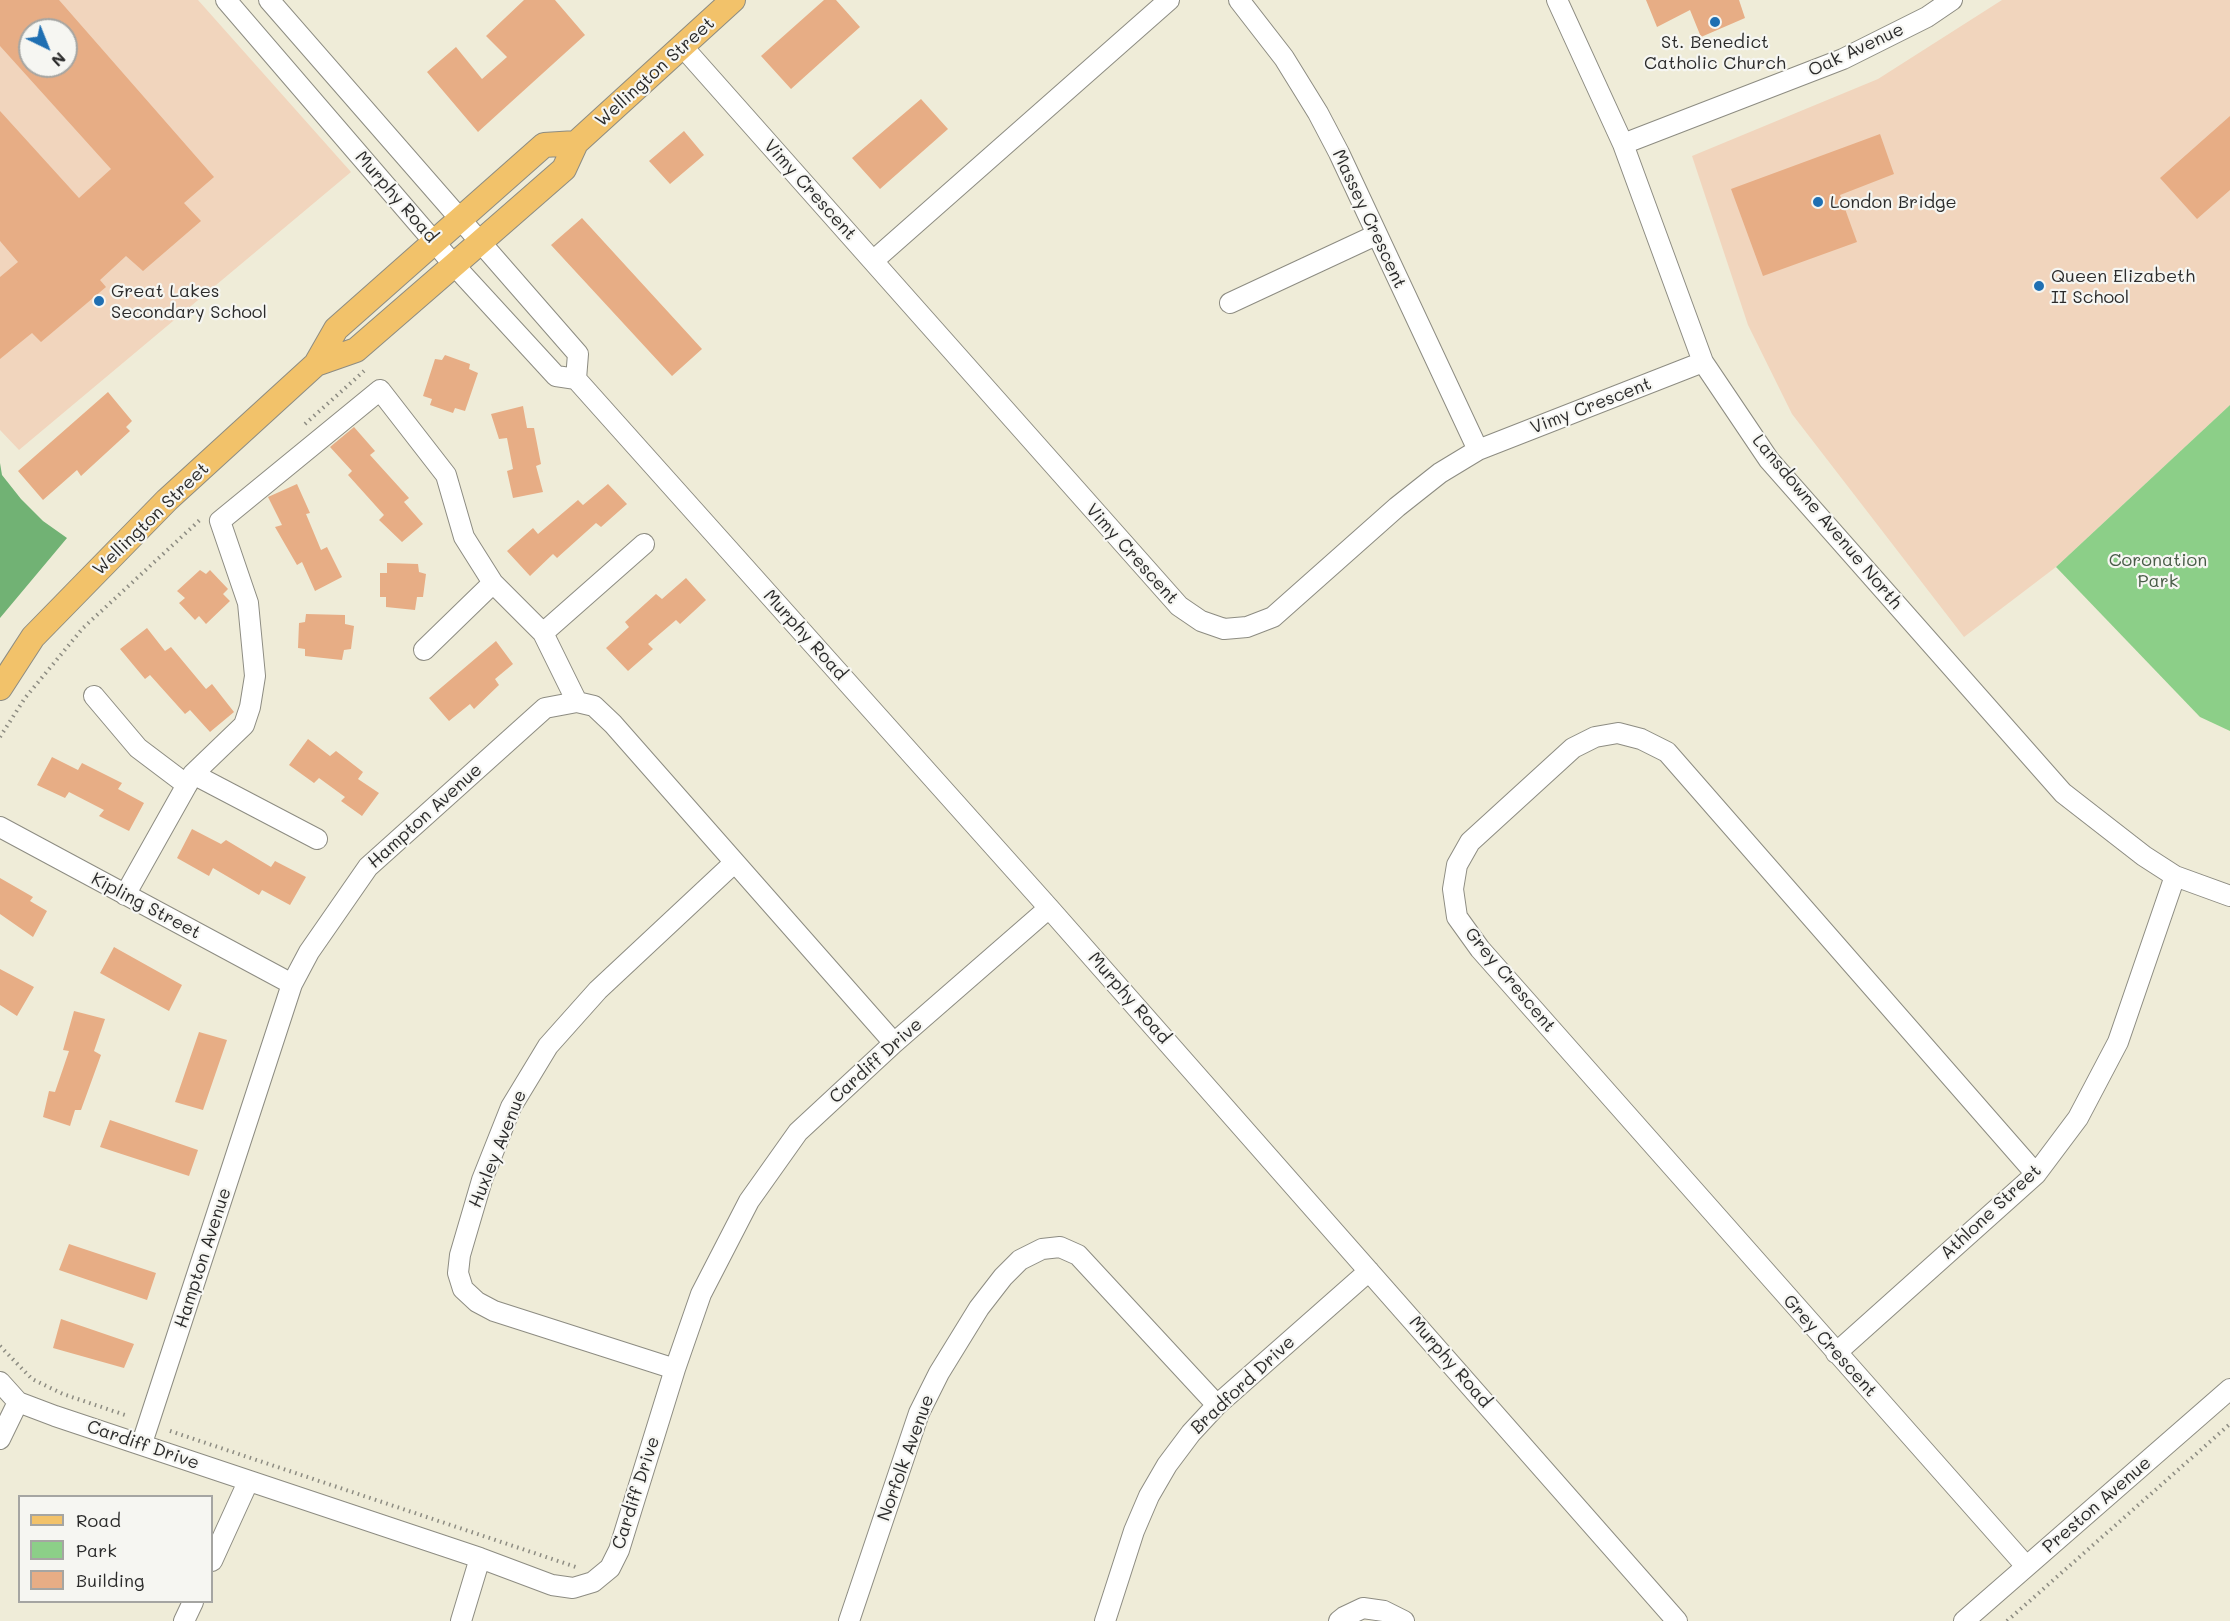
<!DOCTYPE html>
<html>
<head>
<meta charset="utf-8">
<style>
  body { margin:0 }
  #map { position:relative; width:2230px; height:1621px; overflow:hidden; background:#efecd8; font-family:Mali,sans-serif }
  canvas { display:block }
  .legend { position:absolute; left:18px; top:1495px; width:195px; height:108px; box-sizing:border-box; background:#f6f6f2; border:2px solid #a5a5a2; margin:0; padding:8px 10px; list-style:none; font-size:18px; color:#2b2b2b }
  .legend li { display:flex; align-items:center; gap:12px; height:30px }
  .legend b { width:30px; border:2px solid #a5a5a2 }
  .north { position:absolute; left:18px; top:18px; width:60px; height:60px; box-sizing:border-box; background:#f6f6f2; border:2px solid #a5a5a2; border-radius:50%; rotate:137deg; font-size:16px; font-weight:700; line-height:24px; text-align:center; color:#2b2b2b }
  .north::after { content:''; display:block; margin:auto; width:21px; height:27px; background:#1f6fb2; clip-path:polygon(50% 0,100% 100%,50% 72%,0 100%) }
</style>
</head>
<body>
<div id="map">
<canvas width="2230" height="1621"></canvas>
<ul class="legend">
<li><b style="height:8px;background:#f2c26a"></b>Road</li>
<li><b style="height:16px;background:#8ccf88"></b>Park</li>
<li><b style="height:16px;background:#e7ad85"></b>Building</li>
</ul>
<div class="north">N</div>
</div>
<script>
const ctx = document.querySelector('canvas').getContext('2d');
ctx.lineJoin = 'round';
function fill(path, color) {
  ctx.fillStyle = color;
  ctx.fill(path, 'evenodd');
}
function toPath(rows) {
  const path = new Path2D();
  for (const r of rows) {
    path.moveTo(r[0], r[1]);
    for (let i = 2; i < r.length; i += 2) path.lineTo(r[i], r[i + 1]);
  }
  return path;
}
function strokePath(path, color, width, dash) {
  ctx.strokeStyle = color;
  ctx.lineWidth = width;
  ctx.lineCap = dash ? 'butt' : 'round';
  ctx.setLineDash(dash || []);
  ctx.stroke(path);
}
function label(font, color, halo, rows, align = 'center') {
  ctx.font = font + ' Mali,sans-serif';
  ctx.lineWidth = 4.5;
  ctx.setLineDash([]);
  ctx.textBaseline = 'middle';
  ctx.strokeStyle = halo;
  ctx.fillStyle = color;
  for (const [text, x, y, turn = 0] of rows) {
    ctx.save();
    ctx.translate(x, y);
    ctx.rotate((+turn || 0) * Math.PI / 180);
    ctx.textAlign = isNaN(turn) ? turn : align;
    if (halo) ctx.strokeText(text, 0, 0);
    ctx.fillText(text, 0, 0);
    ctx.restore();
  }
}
const built = toPath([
  [0,0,198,0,351,172,19,450,0,430],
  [30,30,66,30,66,66,30,66],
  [2002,0,2230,0,2230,405,2056,567,1964,637,1792,414,1748,325,1692,156,1878,79]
]);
const green = toPath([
  [2230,405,2230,731,2200,717,2056,567]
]);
const forest = toPath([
  [0,463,2,475,21,499,43,521,67,538,0,618]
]);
const building = toPath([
  [0,0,59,0,214,177,184,203,201,221,143,271,126,256,100,280,106,287,41,342,32,333,0,359,0,277,18,262,0,241,0,111,79,198,111,169,0,46],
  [30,30,66,30,66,66,30,66],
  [524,0,555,0,585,35,478,132,427,72,456,47,482,79,507,57,486,36],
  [824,0,836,0,860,27,791,89,761,56],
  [1646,0,1739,0,1745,18,1701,37,1690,10,1657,27],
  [921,99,948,129,880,189,852,158],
  [2230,116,2230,190,2197,219,2160,178],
  [684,131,704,155,670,184,649,161],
  [1880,134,1894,174,1840,195,1857,242,1763,276,1731,189],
  [582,218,702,349,672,376,551,245],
  [445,355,470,364,469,369,478,373,465,411,455,408,453,413,430,405,432,399,423,396,435,359,442,360],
  [108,392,132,421,126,427,130,431,81,476,77,470,43,500,18,471],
  [523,406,527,428,534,428,541,464,536,466,543,492,513,498,507,471,513,469,507,438,499,439,491,414],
  [354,427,375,451,370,455,409,498,404,502,423,524,402,542,379,520,384,515,348,475,352,471,330,447],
  [297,484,310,513,306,514,321,550,327,547,342,577,315,591,302,562,297,565,275,527,282,525,268,497],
  [608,484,627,504,601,527,596,523,557,558,553,554,530,576,507,551,533,528,538,534,578,500,583,505],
  [387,563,418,564,419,572,426,574,423,597,417,597,415,610,386,607,386,597,380,597,380,573,387,573],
  [200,570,206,574,210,570,228,589,223,594,230,601,206,624,199,616,195,620,179,603,185,598,177,591],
  [686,578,706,600,680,624,676,620,648,644,653,649,628,671,606,648,629,627,625,622,656,594,662,599],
  [306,614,345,615,345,624,354,626,351,649,344,650,342,660,305,656,305,649,298,648,299,623,305,622],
  [147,628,165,651,171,647,206,689,212,684,234,712,210,732,190,710,185,714,150,675,145,679,120,649],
  [496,641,513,664,495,679,499,685,474,709,470,704,449,721,429,698],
  [308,739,330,756,336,751,363,772,358,779,379,793,362,816,341,801,345,797,319,778,314,783,289,765],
  [52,757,78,770,82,763,122,783,118,789,144,803,129,831,99,816,104,810,69,792,65,798,37,785],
  [192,829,221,844,226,840,271,867,275,861,306,877,290,905,262,890,259,895,213,868,209,876,177,858],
  [0,878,33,897,30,901,47,911,33,937,0,914],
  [114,947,182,985,169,1011,100,973],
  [0,969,34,987,17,1016,0,1005],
  [74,1011,105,1019,94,1051,101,1055,81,1110,75,1110,70,1126,43,1117,49,1091,55,1092,69,1051,63,1050],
  [199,1032,227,1040,203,1110,175,1102],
  [110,1120,198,1150,189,1176,100,1147],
  [69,1244,156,1273,147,1300,59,1270],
  [61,1319,134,1344,124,1368,53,1348]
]);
const path = toPath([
  [305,424,364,371],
  [0,737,25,698,83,628,202,518],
  [0,1346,32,1379,63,1394,125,1415],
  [170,1431,576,1567],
  [2007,1621,2230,1424]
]);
const minor = toPath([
  [226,0,454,265,556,376,576,379,1049,908,1677,1621],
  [269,0,578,354,576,379],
  [1239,0,1284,58,1318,113,1339,153,1478,450],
  [1557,0,1623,144,1703,362,1769,460,2063,793,2144,856,2175,876,2230,896],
  [682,46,1179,606,1201,621,1224,629,1247,627,1273,617,1397,507,1440,473,1478,450,1703,362],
  [1623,144,1843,59,1927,17,1952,0],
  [873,261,1169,0],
  [1230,303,1376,235],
  [543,633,644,544],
  [424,650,493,583],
  [94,696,138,748,187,785],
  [193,774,317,839],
  [0,827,292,984],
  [125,895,193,774,244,725,250,707,255,676,248,603,220,521,380,390,446,475,464,537,493,583,543,633,577,702],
  [1836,1353,2036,1174,2078,1118,2118,1042,2175,876],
  [675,1369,494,1311,477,1302,463,1289,458,1273,460,1255,482,1180,511,1107,548,1046,598,990,734,863],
  [0,1382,18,1402,55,1416,480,1558,552,1585,573,1588,593,1582,610,1568,619,1550,675,1369,701,1294,749,1201,798,1132,894,1043,1049,908],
  [0,1439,18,1402],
  [142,1443,292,984,309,952,368,867,545,708,577,702,594,706,613,724,894,1043],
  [212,1561,248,1482],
  [2026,1566,1480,949,1457,917,1453,889,1457,865,1470,842,1573,748,1595,737,1618,733,1641,739,1667,752,2036,1174],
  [184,1621,193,1602],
  [461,1621,480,1558],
  [849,1621,919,1413,939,1373,979,1308,1003,1277,1020,1260,1042,1249,1060,1247,1078,1255,1217,1405],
  [1105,1621,1134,1531,1149,1496,1167,1465,1191,1433,1217,1405,1369,1271],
  [1339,1621,1344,1617,1363,1608,1384,1611,1404,1621],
  [1964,1621,2230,1389]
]);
const major = toPath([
  [316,364,356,350,454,265,564,169,576,143,733,0],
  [0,688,33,637,167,500,316,364,336,329,544,145,576,143]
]);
const markers = [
  [1715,22,6,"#1f6fb2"],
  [1818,202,6,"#1f6fb2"],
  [2039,286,6,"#1f6fb2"],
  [99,301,6,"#1f6fb2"]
];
const poiNames = [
  ["St. Benedict",1715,42,"center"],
  ["Catholic Church",1715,63,"center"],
  ["London Bridge",1830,202],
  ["Queen Elizabeth",2051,276],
  ["II School",2051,297],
  ["Great Lakes",111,291],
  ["Secondary School",111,312]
];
const streetNames = [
  ["Oak Avenue",1856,50,-25],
  ["Wellington Street",655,72,-42],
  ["Vimy Crescent",810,190,48],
  ["Murphy Road",396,197,49],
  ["Massey Crescent",1369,219,65],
  ["Vimy Crescent",1591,406,-21],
  ["Wellington Street",151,519,-44],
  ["Lansdowne Avenue North",1827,522,50],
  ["Vimy Crescent",1132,554,48],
  ["Murphy Road",805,635,48],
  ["Hampton Avenue",425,816,-42],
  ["Kipling Street",146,906,28],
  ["Grey Crescent",1510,980,50],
  ["Murphy Road",1129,998,49],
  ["Cardiff Drive",876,1061,-42],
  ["Huxley Avenue",498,1149,-68],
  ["Athlone Street",1991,1212,-43],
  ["Hampton Avenue",203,1258,-72],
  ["Grey Crescent",1830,1346,48],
  ["Murphy Road",1450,1362,49],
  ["Bradford Drive",1243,1385,-43],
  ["Cardiff Drive",143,1445,19],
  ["Norfolk Avenue",906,1458,-70],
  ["Cardiff Drive",636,1493,-72],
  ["Preston Avenue",2097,1505,-41]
];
const parkNames = [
  ["Coronation",2158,560],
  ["Park",2158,581]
];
fill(built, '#f1d5bd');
fill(green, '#8ccf88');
fill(forest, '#71b274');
fill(building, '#e7ad85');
strokePath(minor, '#8d8c82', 22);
strokePath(major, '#8d8c82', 26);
strokePath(path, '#8d8c82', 4, [1.5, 4.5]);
strokePath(minor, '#fff', 20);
strokePath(major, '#f2c26a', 24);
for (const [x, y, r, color] of markers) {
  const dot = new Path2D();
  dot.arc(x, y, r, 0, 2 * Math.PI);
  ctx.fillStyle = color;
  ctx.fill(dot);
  strokePath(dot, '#f6f6f2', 2);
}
label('18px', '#2b2b2b', '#f6f6f2', poiNames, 'left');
label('18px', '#2b2b2b', '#f6f6f2', streetNames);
label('18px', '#485c47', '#f6f6f2', parkNames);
</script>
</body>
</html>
